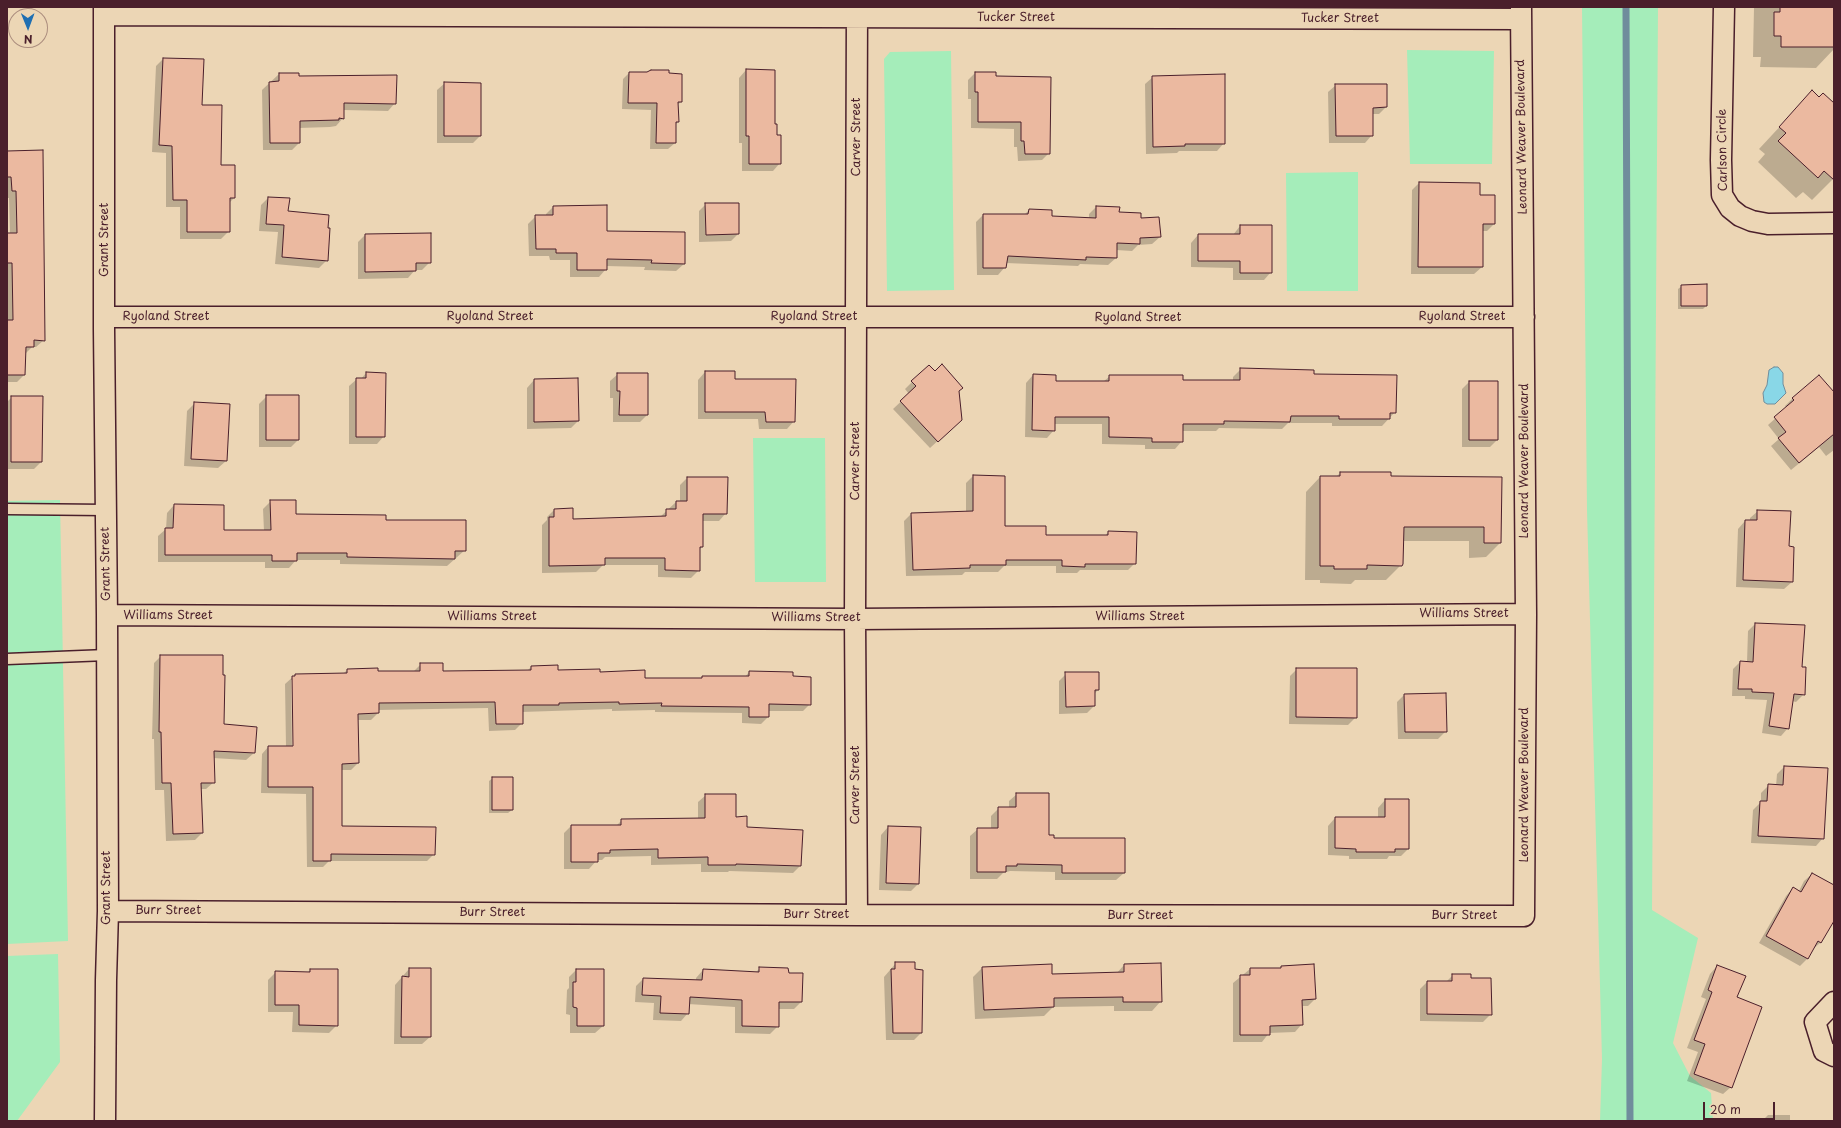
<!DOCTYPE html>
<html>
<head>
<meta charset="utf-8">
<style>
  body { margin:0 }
  #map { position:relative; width:1841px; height:1128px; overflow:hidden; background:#ecd6b5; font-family:"Playpen Sans",sans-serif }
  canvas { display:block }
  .frame { position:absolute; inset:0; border:8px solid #4a1f2b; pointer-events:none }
  .north { position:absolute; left:8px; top:8px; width:40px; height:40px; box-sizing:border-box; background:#ecd6b5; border:1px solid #ab8d7e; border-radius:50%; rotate:179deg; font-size:11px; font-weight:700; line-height:16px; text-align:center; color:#4a1f2b }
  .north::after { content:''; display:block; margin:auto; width:14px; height:18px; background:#1f6fb2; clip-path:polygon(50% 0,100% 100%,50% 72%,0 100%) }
  .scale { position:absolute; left:1703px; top:1102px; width:72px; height:18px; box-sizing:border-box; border:2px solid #4a1f2b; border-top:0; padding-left:5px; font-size:12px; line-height:14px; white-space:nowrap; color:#4a1f2b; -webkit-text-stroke:3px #ecd6b5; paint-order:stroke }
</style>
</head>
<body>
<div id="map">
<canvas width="1841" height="1128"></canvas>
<div class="frame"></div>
<div class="north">N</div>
<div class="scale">20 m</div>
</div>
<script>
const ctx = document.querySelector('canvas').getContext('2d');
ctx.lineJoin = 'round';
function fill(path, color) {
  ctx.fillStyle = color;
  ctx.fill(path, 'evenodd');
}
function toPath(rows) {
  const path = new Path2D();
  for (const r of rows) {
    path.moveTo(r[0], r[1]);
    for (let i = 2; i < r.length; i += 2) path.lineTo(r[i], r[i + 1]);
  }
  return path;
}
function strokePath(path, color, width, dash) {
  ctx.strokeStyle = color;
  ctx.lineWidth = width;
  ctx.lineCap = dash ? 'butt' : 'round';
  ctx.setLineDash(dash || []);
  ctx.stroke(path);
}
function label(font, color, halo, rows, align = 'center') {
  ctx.font = font + ' "Playpen Sans",sans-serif';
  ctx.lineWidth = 3;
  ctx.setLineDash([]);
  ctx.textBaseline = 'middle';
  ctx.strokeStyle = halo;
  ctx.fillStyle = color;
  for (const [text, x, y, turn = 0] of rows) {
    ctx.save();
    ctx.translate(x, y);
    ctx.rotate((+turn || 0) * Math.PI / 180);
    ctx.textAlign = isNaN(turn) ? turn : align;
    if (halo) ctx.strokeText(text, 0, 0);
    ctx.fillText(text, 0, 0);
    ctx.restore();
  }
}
const green = toPath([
  [1582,7,1658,7,1652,910,1698,938,1673,1043,1690,1076,1711,1093,1713,1121,1600,1121,1602,1059,1587,510],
  [1407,50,1494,51,1492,164,1410,164],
  [951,51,954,290,887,291,884,59,890,52],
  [1358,172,1358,291,1287,291,1286,173],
  [753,438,825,438,826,582,755,582],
  [60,500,68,941,7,944,7,501],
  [58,954,60,1062,17,1121,7,1121,7,956]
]);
const water = toPath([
  [1774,367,1778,367,1783,373,1783,384,1786,393,1775,404,1767,404,1764,402,1763,393,1767,385,1769,370,1774,367]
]);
const shadow = toPath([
  [1754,7,1834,7,1834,49,1816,68,1760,67,1761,57,1753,57],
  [163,59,201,106,220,166,234,166,234,198,229,203,229,231,221,239,180,239,180,207,166,207,166,153,152,152,156,66],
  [746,70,774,125,780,163,773,171,742,171,742,143,739,143,739,78],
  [629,73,681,102,677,105,678,122,675,125,675,143,668,149,650,149,651,110,622,109,623,79],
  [975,73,995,77,1049,153,1042,160,1018,161,1017,147,1014,147,1014,129,971,128,971,99,968,99,968,80],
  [279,74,298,77,395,103,388,111,343,110,343,118,336,126,330,127,299,128,299,143,292,150,263,150,262,90],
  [1153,77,1224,143,1217,151,1179,151,1177,153,1146,154,1145,84],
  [445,83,480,136,473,143,437,143,437,90],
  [1336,85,1386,107,1379,114,1372,114,1372,135,1365,143,1329,143,1328,92],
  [1812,92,1819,98,1834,103,1834,178,1812,200,1803,192,1796,198,1758,162,1765,154,1759,149],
  [42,151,44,340,36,347,32,347,25,354,24,375,17,382,7,382,7,234,10,234,9,198,7,198,7,152],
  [1419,183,1479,196,1494,224,1487,231,1482,231,1482,267,1474,274,1411,274,1412,190],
  [268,198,287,212,327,260,319,268,275,264,278,232,259,231,261,205],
  [706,204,738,234,731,241,699,242,699,211],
  [606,206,606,232,684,264,676,271,644,270,645,267,606,266,606,269,599,277,570,277,570,260,550,260,549,256,529,256,528,224,536,216,546,216,546,214,553,207],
  [1096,207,1118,213,1160,237,1152,244,1138,245,1132,251,1116,250,1116,258,1108,265,1080,264,1078,266,1006,263,1005,267,998,275,977,275,976,222,983,215,1024,215,1029,210,1051,217,1089,219,1089,214],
  [1240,226,1271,226,1271,272,1264,280,1233,280,1233,268,1191,267,1191,243,1198,235,1233,235],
  [365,235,430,262,422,270,415,270,408,278,358,279,358,242],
  [1682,286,1706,306,1703,309,1678,309,1678,289],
  [1241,369,1313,375,1395,412,1382,426,1332,426,1332,423,1288,423,1282,429,1219,428,1216,431,1182,431,1182,441,1175,449,1145,449,1145,445,1102,444,1102,424,1054,424,1054,430,1047,438,1025,437,1026,383,1033,375,1055,382,1103,382,1110,376,1182,381,1233,381,1233,377],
  [705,372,734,372,734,380,794,421,787,429,759,429,758,419,698,419,698,380],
  [366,373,384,436,377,444,349,444,349,386,357,379,361,379],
  [618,374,647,415,640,422,613,422,613,398,610,398,610,381],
  [534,380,578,421,571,428,527,429,527,388],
  [912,382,958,391,955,425,930,448,893,409,909,394,905,389],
  [1469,382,1497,440,1490,447,1462,447,1462,389],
  [1834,394,1834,450,1826,456,1819,447,1791,470,1771,446,1779,439,1768,425,1787,408,1785,406,1793,398],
  [267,396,298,440,291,447,259,447,259,404],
  [12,397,41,462,34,469,7,469,7,402],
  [195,403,226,461,218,468,184,466,187,411],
  [1340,473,1390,477,1501,478,1500,543,1486,557,1469,558,1469,541,1403,541,1402,564,1386,580,1355,580,1351,584,1320,583,1320,580,1305,580,1306,492,1320,477,1336,477],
  [973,476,1004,527,1045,536,1105,536,1108,532,1135,563,1128,570,1080,570,1077,573,1056,573,1056,566,1004,566,998,572,965,572,962,575,906,576,904,521,911,514,966,512,966,483],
  [687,478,726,513,719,521,702,521,702,547,699,550,699,570,691,578,658,577,658,565,603,565,596,572,542,573,542,525,547,520,547,517,554,510,572,520,660,517,676,502,680,502,680,485],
  [271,501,295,515,465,550,447,566,340,564,340,560,296,560,289,568,265,568,265,562,158,562,158,536,166,529,167,513,174,505,223,531,264,531,263,509],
  [1758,511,1788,547,1792,582,1784,589,1736,587,1738,529,1745,521,1750,521,1750,518],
  [1755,624,1801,668,1804,694,1796,702,1792,701,1788,728,1781,736,1762,733,1767,700,1745,699,1745,696,1732,696,1733,669,1740,662,1747,662,1748,631],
  [161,656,223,725,254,753,246,760,213,758,214,782,206,789,201,789,202,833,195,840,166,841,164,790,155,790,154,739,152,739,154,663],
  [421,664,442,672,527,671,531,667,557,671,599,673,644,679,700,679,703,677,745,677,749,672,792,677,810,704,803,711,768,711,768,717,761,724,742,723,742,713,655,712,655,710,612,711,612,709,522,712,522,723,515,730,489,731,488,708,378,710,378,713,371,720,357,720,358,763,351,770,341,770,341,827,434,854,427,861,329,861,323,867,307,867,306,794,261,793,262,754,268,747,286,747,285,684,295,675,343,674,347,670,377,672,414,671],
  [291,680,293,680,294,751,292,751],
  [1297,669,1356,717,1348,725,1289,724,1290,676],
  [1066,674,1098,690,1094,694,1094,706,1087,713,1059,714,1059,681],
  [1404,695,1446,731,1438,739,1398,739,1397,702],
  [1784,767,1823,838,1816,846,1751,843,1753,810,1761,802,1761,793,1769,785,1776,786,1777,774],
  [493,778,512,810,508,813,489,813,489,781],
  [1017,794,1048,836,1124,873,1116,880,1055,880,1055,872,1010,871,1003,873,997,879,970,879,970,836,978,829,991,829,991,816,999,808,1009,808,1009,801],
  [706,795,746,828,800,866,793,873,729,871,728,872,701,872,701,864,651,865,651,856,605,857,602,860,597,860,589,869,564,869,564,833,571,826,616,826,622,820,698,819,698,802],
  [1385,800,1408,849,1401,856,1389,856,1387,859,1349,859,1349,856,1328,855,1328,826,1335,818,1378,818,1378,808],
  [888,827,918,884,911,891,879,890,881,835],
  [1812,874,1834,886,1834,919,1820,943,1812,950,1808,958,1800,966,1759,943,1786,896,1793,888,1799,891,1804,881],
  [896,963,921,1033,914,1040,886,1040,884,977],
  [1051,965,1051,975,1116,974,1124,965,1161,1001,1152,1011,1114,1011,1114,1006,1053,1007,1044,1016,975,1019,973,977,982,968],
  [1717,966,1736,998,1731,1087,1723,1094,1687,1081,1698,1052,1687,1048,1706,999,1701,997,1710,974],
  [1282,967,1315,999,1308,1006,1302,1006,1302,1024,1295,1032,1269,1033,1262,1042,1233,1042,1233,983,1250,969,1279,969],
  [760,968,788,974,801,1002,794,1009,778,1009,778,1026,770,1034,735,1033,735,1007,688,1004,688,1013,681,1021,653,1020,654,1003,635,1002,636,986,643,979,696,980,696,978,703,970,755,973],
  [409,969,430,1037,422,1044,394,1044,395,985],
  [310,970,337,1025,329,1033,292,1032,293,1012,268,1012,268,980,276,972,307,973],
  [576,970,603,1026,595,1033,570,1033,570,1015,566,1014,567,990,569,988,569,977],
  [1453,975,1470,979,1491,1014,1483,1022,1420,1021,1420,989,1427,982,1446,982],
  [1768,1115,1790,1115,1790,1120,1834,1121,1762,1121]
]);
const stream = toPath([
  [1626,7,1630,1121]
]);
const building = toPath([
  [1780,7,1834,7,1834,47,1781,47,1781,36,1774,36,1774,12,1780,12,1780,7],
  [163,58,204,59,202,105,222,105,221,165,235,165,235,198,230,198,230,232,187,232,187,200,173,200,172,146,159,145,163,58],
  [746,69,775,70,775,124,777,124,777,135,781,135,781,164,749,164,749,136,746,136,746,69],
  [651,70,669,70,669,73,682,74,682,102,678,102,679,122,676,122,676,143,656,143,657,103,628,103,629,72,647,72,651,70],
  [975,72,996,72,996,76,1051,77,1050,154,1025,154,1024,141,1021,141,1021,122,978,122,978,92,975,92,975,72],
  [279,73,299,73,299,76,397,75,396,104,344,103,344,119,339,118,339,120,300,121,300,143,270,143,269,82,279,81,279,73],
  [1225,74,1225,144,1185,144,1185,146,1153,147,1152,76,1225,74],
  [444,82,481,83,481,136,444,136,444,82],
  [1335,84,1387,84,1387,107,1373,108,1373,136,1336,136,1335,84],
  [1812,90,1819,97,1823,93,1834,103,1834,180,1824,171,1818,178,1778,141,1786,133,1779,127,1812,90],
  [43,150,45,341,34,340,34,347,26,347,25,375,7,375,7,320,13,320,12,263,7,263,7,233,17,233,16,191,12,191,11,177,7,177,7,151,43,150],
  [1419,182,1480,183,1480,195,1495,195,1495,224,1483,224,1483,267,1418,267,1419,182],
  [268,197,290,198,288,211,329,215,328,228,330,228,328,261,282,257,284,225,266,224,268,197],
  [705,203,739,203,739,234,706,235,705,203],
  [607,205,607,231,685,232,685,264,651,263,652,260,607,259,607,270,577,270,577,253,556,253,556,249,536,249,535,215,553,215,553,206,607,205],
  [1096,206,1120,207,1119,212,1141,213,1141,218,1159,217,1161,237,1140,238,1140,244,1117,243,1117,258,1086,257,1086,260,1008,256,1006,268,983,268,983,214,1028,214,1029,209,1052,210,1052,216,1096,218,1096,206],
  [1240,225,1272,225,1272,273,1240,273,1240,261,1198,261,1198,234,1240,234,1240,225],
  [431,233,431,263,416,263,416,271,365,272,365,234,431,233],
  [1707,284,1707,306,1681,306,1681,285,1707,284],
  [942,364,963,388,959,391,962,420,938,442,900,401,916,386,911,381,929,365,935,371,942,364],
  [1240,368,1314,370,1314,374,1397,375,1396,413,1390,413,1390,419,1339,419,1339,416,1291,416,1290,422,1224,421,1224,424,1183,424,1183,442,1152,442,1152,438,1109,437,1109,417,1055,417,1055,431,1032,430,1033,374,1056,375,1056,381,1109,381,1109,375,1183,375,1183,380,1240,380,1240,368],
  [705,371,735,371,735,379,796,379,795,422,766,422,765,412,705,412,705,371],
  [366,372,386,373,385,437,356,437,356,378,366,378,366,372],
  [617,373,648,373,648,415,619,415,620,391,617,391,617,373],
  [1819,375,1834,392,1834,434,1799,463,1778,438,1786,432,1774,417,1794,400,1792,398,1819,375],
  [578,378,579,421,534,422,534,379,578,378],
  [1469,381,1498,381,1498,440,1469,440,1469,381],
  [266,395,299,395,299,440,266,440,266,395],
  [11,396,43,396,42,462,11,462,11,396],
  [194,402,230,404,227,461,191,459,194,402],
  [1340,472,1391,472,1391,476,1502,477,1501,543,1484,543,1484,527,1404,527,1403,564,1402,566,1367,565,1367,569,1334,569,1334,566,1320,566,1320,476,1340,476,1340,472],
  [973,475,1005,476,1005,526,1046,526,1046,535,1108,535,1108,531,1137,532,1136,564,1085,564,1085,567,1062,566,1062,560,1006,560,1006,565,970,565,970,568,913,570,911,513,973,511,973,475],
  [687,477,728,477,727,514,703,514,703,547,700,547,700,571,665,570,665,558,605,558,605,565,549,566,549,517,554,517,554,509,573,508,573,519,666,516,666,509,676,509,676,501,687,501,687,477],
  [270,500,296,500,296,514,386,515,386,520,466,520,466,551,455,551,455,559,347,557,347,553,297,553,297,561,272,561,272,555,165,555,165,528,173,528,174,504,224,505,224,530,271,530,270,500],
  [1757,510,1791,511,1789,546,1794,547,1793,582,1743,580,1745,520,1757,520,1757,510],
  [1755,623,1805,625,1802,667,1806,667,1805,695,1794,694,1789,729,1769,726,1774,693,1752,692,1752,689,1738,689,1740,661,1753,662,1755,623],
  [160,655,223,655,223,675,225,675,224,724,257,727,255,753,214,751,215,783,201,783,203,833,173,834,171,783,162,783,161,732,159,732,160,655],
  [420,663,443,663,443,671,531,670,531,666,558,665,558,670,600,669,600,672,645,670,645,678,702,678,702,676,749,676,749,671,793,672,793,676,811,677,811,705,769,704,769,717,749,717,749,707,661,706,662,703,619,704,619,702,559,703,559,705,523,705,523,724,496,724,495,702,379,703,379,713,358,714,359,763,342,764,342,826,436,827,435,855,331,854,331,861,313,861,313,787,268,787,268,746,293,746,292,676,295,676,295,674,347,673,347,669,378,668,378,671,420,671,420,663],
  [1296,668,1357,668,1357,718,1296,717,1296,668],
  [1065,672,1099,672,1099,690,1095,690,1095,706,1066,707,1065,672],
  [1446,693,1447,732,1405,732,1404,694,1446,693],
  [1784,766,1828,768,1824,839,1758,836,1760,801,1767,801,1768,784,1783,785,1784,766],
  [492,777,513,777,513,810,492,810,492,777],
  [1016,793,1049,793,1049,835,1054,835,1054,838,1125,838,1125,873,1062,873,1062,865,1017,864,1017,866,1006,866,1006,872,977,872,977,828,998,828,998,807,1016,807,1016,793],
  [705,794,736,794,736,817,747,816,747,827,803,830,801,866,736,864,736,865,708,865,708,857,658,858,658,849,610,850,610,853,598,853,598,862,571,862,571,825,621,825,621,819,705,818,705,794],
  [1385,799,1409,799,1409,849,1395,849,1395,852,1356,852,1356,849,1335,848,1335,817,1385,817,1385,799],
  [888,826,921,827,919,884,886,883,888,826],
  [1812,873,1834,885,1834,921,1821,943,1818,941,1808,959,1766,936,1793,887,1801,892,1812,873],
  [895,962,915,962,915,969,923,970,922,1033,893,1033,891,969,895,969,895,962],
  [1161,963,1162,1002,1123,1002,1123,997,1054,998,1054,1007,984,1010,982,967,1052,964,1052,974,1124,972,1124,964,1161,963],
  [1314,964,1316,999,1302,1000,1303,1025,1270,1026,1270,1035,1240,1035,1240,975,1250,975,1250,968,1281,968,1281,966,1314,964],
  [1717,965,1746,976,1737,997,1762,1007,1732,1088,1694,1074,1705,1044,1694,1040,1712,992,1708,990,1717,965],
  [759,967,788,968,789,973,803,973,802,1002,779,1002,779,1027,742,1026,742,1000,690,997,689,1014,660,1013,661,996,642,995,643,978,702,980,703,969,759,972,759,967],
  [409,968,431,968,431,1037,401,1037,402,976,409,977,409,968],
  [310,969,338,969,338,1026,299,1025,299,1005,275,1005,275,971,310,972,310,969],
  [576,969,604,969,604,1026,577,1026,577,1008,573,1007,573,982,576,982,576,969],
  [1452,974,1471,974,1471,978,1491,978,1492,1015,1427,1014,1427,981,1452,981,1452,974]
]);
const service = toPath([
  [7,509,106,510],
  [7,659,107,655]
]);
const minor = toPath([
  [104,7,104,329,107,615,108,911,106,980,105,1121],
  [857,7,855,619,857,915],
  [1724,7,1721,160,1722,195,1730,208,1740,216,1752,221,1768,224,1834,223],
  [104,15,1521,19],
  [104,317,1524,317],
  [107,615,855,619,1526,614],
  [108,911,857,915,1524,916,1526,614,1521,7],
  [1834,1002,1815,1022,1824,1051,1834,1056]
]);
const streetNames = [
  ["Tucker Street",1016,18],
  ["Tucker Street",1340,19],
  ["Carver Street",857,137,-90],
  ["Leonard Weaver Boulevard",1522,137,-91],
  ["Carlson Circle",1723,150,-91],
  ["Grant Street",105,240,-90],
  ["Ryoland Street",166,317],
  ["Ryoland Street",490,317],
  ["Ryoland Street",814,317],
  ["Ryoland Street",1462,317],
  ["Ryoland Street",1138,318],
  ["Carver Street",856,461,-90],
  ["Leonard Weaver Boulevard",1525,461,-90],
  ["Grant Street",106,564,-91],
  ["Williams Street",1464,614],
  ["Williams Street",168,616],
  ["Williams Street",492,617],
  ["Williams Street",1140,617],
  ["Williams Street",816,618],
  ["Carver Street",856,785,-90],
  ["Leonard Weaver Boulevard",1525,785,-90],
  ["Grant Street",107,888,-90],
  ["Burr Street",168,911],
  ["Burr Street",492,913],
  ["Burr Street",816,915],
  ["Burr Street",1140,916],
  ["Burr Street",1464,916]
];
fill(green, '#a5edba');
fill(water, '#89d7e7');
strokePath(water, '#708d9c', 1);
fill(shadow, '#0003');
strokePath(stream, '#708d9c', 7);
fill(building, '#ebb9a0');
strokePath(building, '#4a1f2b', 1);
strokePath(service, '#4a1f2b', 13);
strokePath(minor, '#4a1f2b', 23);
strokePath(service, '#ecd6b5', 10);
strokePath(minor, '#ecd6b5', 20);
label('12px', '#4a1f2b', '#ecd6b5', streetNames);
</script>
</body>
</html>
